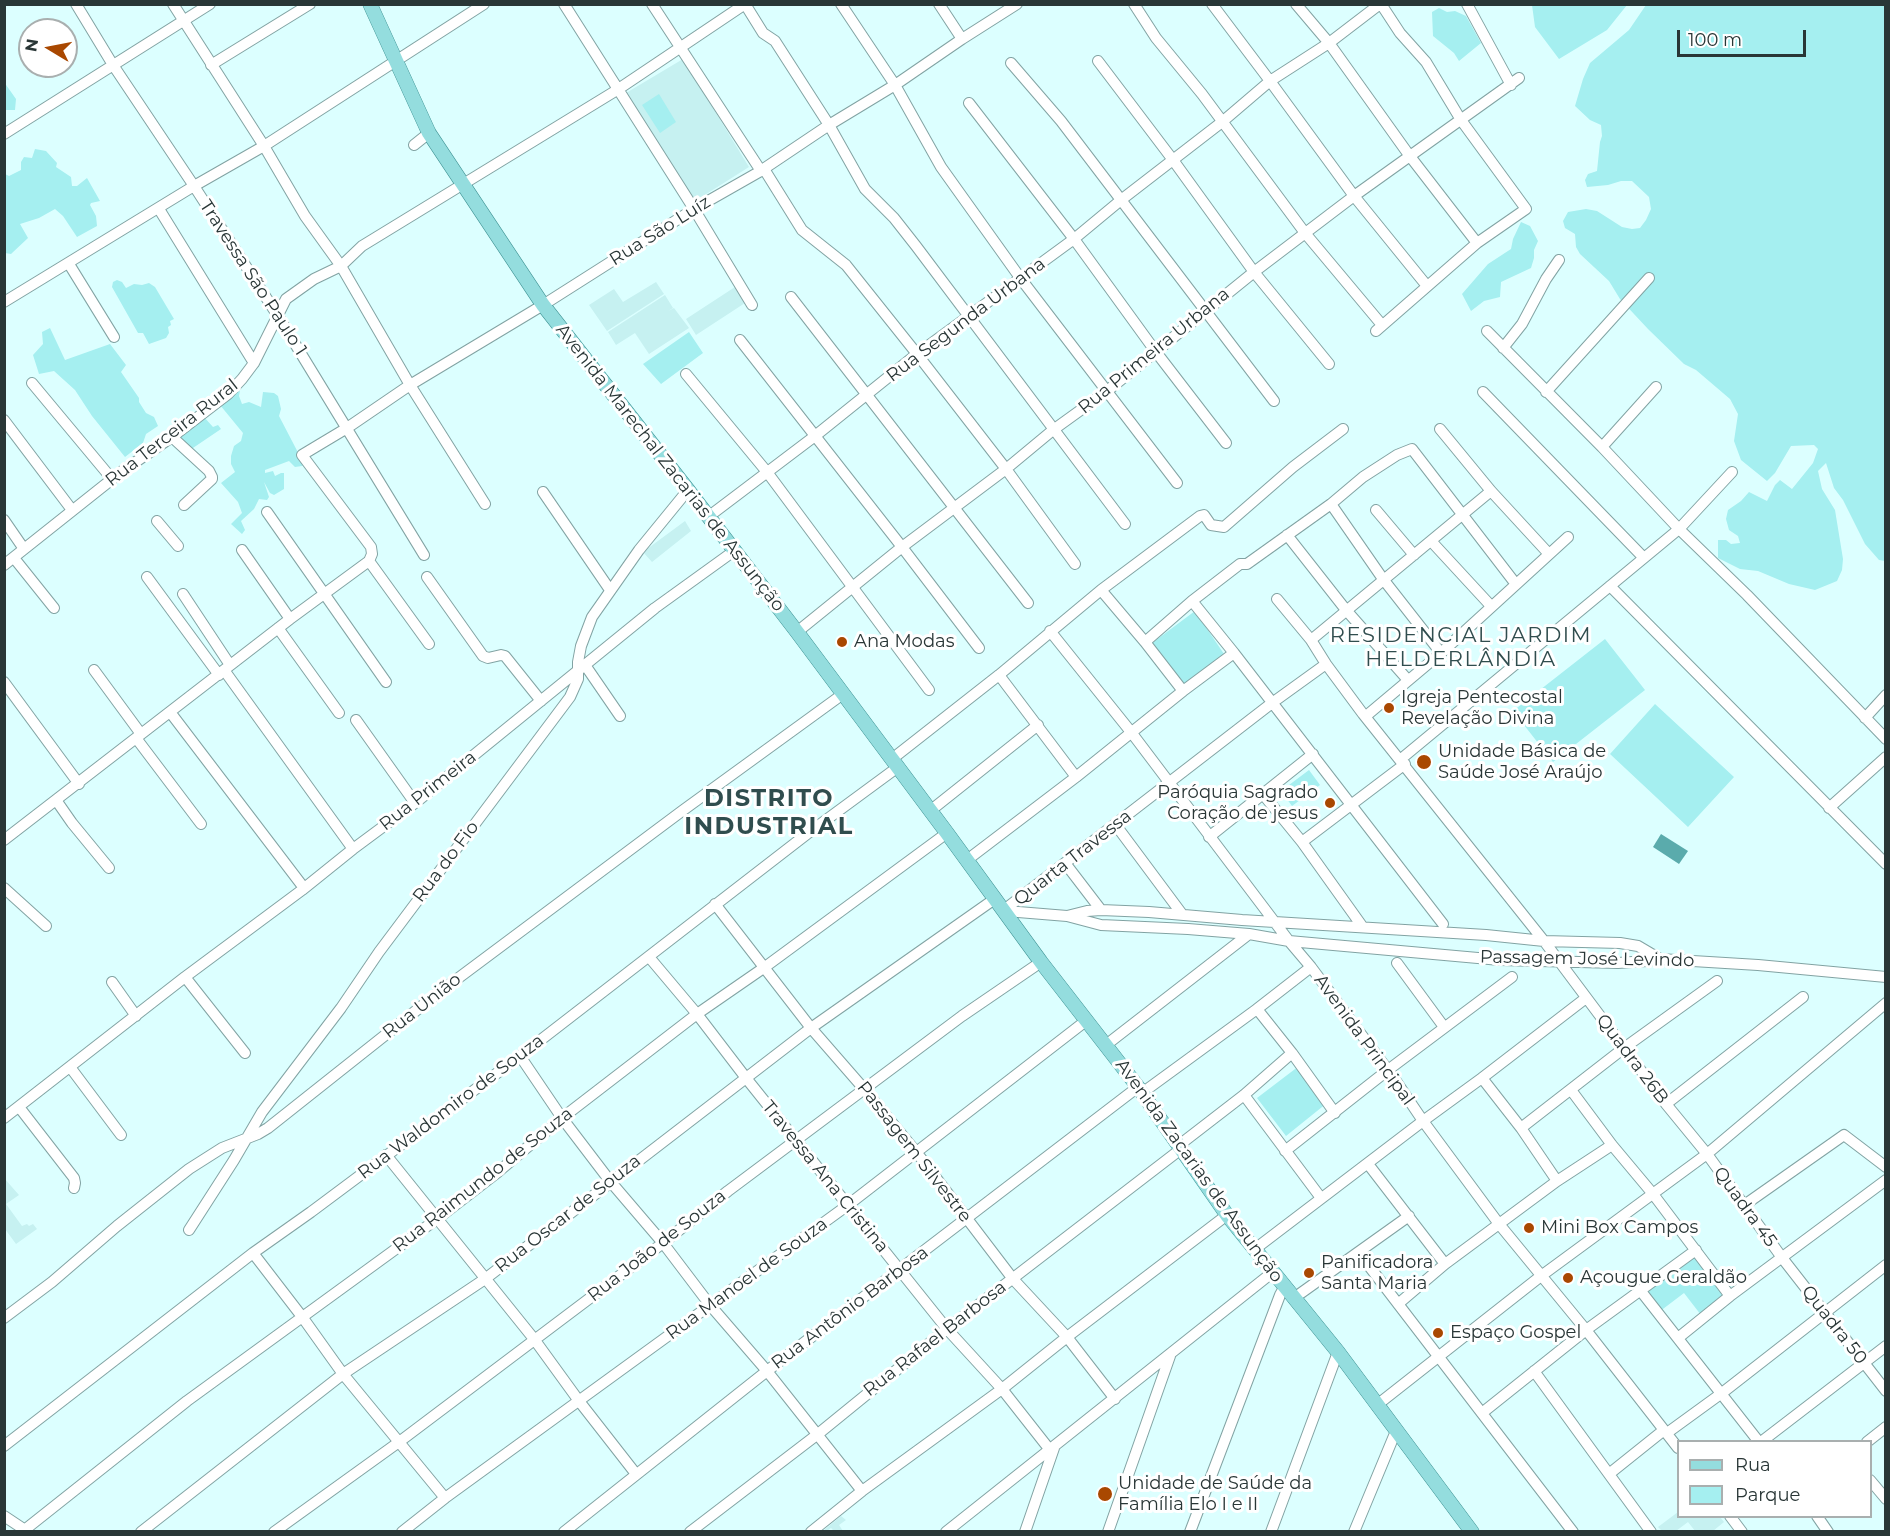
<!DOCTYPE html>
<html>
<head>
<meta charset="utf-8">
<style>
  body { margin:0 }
  #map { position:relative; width:1890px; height:1536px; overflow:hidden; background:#dcffff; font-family:Montserrat,sans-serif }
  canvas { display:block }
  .frame { position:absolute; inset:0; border:6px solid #293636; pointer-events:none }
  .legend { position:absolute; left:1677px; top:1440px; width:195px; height:78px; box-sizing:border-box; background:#fff; border:2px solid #a9afaf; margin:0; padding:8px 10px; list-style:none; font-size:18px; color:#293636 }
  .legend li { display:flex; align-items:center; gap:12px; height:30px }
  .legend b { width:30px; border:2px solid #a9afaf }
  .north { position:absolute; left:18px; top:18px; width:60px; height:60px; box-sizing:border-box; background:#fff; border:2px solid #a9afaf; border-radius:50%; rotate:280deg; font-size:16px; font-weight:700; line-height:24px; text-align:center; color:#293636 }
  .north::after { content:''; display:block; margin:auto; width:21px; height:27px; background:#a94801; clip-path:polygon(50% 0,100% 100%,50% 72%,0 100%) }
  .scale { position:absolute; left:1677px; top:30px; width:129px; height:27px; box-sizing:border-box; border:3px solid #293636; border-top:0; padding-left:8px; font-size:18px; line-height:21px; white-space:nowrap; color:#293636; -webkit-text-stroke:4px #fff; paint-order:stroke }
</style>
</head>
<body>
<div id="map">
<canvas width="1890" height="1536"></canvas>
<div class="frame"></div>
<ul class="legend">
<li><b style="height:8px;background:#94ddde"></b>Rua</li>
<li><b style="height:16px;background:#a5eff0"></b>Parque</li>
</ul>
<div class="north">N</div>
<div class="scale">100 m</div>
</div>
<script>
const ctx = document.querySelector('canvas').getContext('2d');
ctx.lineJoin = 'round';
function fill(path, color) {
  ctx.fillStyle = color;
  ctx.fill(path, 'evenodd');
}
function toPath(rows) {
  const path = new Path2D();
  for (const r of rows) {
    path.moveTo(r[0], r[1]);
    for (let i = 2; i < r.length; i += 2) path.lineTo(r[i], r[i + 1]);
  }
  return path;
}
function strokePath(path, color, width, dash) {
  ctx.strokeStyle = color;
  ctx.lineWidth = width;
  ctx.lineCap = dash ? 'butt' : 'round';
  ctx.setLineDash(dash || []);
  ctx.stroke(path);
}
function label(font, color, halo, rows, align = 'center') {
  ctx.font = font + ' Montserrat,sans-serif';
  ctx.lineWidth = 6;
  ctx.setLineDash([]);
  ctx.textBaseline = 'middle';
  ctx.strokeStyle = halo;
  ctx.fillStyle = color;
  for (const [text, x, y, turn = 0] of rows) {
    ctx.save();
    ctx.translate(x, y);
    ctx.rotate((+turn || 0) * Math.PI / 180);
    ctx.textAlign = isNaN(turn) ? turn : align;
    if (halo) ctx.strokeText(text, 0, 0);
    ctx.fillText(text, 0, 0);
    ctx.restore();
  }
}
const built = toPath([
  [683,59,749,167,692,203,626,93],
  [656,282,664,294,607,331,589,305,614,289,623,302],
  [735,287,745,303,696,335,686,319],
  [665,295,673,308,668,311,674,308,689,328,649,354,635,333,616,345,608,332],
  [685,521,691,531,652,562,643,552],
  [4,1178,19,1195,6,1204,22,1226,27,1224,29,1226,33,1224,37,1229,16,1244,5,1229],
  [1678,1512,1678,1516,1720,1517,1724,1522,1713,1531,1695,1531,1688,1522,1676,1531,1662,1531,1658,1527],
  [841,1516,846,1520,839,1525,843,1531,834,1531,831,1528,827,1531,823,1531]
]);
const green = toPath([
  [1532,5,1532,4,1627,5,1607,30,1559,59,1535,27],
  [1646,5,1885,5,1885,561,1879,560,1865,544,1843,500,1834,488,1826,463,1818,471,1822,489,1835,510,1843,559,1842,570,1837,581,1815,590,1789,584,1758,571,1740,569,1718,558,1718,540,1726,540,1731,544,1740,543,1738,536,1729,530,1726,519,1728,510,1741,501,1749,492,1767,501,1775,485,1780,480,1792,489,1813,463,1818,449,1814,445,1791,446,1775,473,1767,481,1741,460,1734,441,1738,414,1730,399,1696,370,1684,364,1648,329,1620,299,1609,281,1580,254,1576,247,1575,234,1565,228,1563,221,1568,212,1586,209,1597,211,1622,227,1632,229,1640,228,1646,220,1651,209,1649,197,1632,181,1621,181,1608,185,1587,187,1585,180,1588,174,1597,171,1600,142,1602,136,1601,125,1590,120,1575,106,1583,79,1590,63,1629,30],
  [1439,8,1447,12,1455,11,1466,16,1481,43,1459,61,1454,53,1433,36,1432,12],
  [4,82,16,99,15,110,5,110],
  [659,94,676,122,660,133,642,105],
  [35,149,46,151,57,163,56,167,71,177,72,186,77,186,87,178,100,201,91,203,90,205,96,216,97,226,77,237,63,216,55,209,39,218,20,224,28,238,11,254,5,253,5,174,9,176,21,170,21,162,24,157,32,158],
  [1521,222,1530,226,1538,241,1534,250,1534,258,1531,268,1501,282,1500,297,1484,301,1471,311,1462,294,1488,264,1511,249,1513,239],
  [117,280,122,282,126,288,134,284,142,285,149,283,155,287,174,319,170,321,171,325,168,327,169,333,166,338,149,344,143,333,138,333,112,287,113,282],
  [50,328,65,360,110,344,126,365,121,372,139,398,139,402,146,413,154,417,158,426,146,434,143,443,125,457,92,416,75,390,54,371,39,374,33,355,43,344,42,332],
  [689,332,703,353,661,384,643,364],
  [237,390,240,390,239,396,242,404,249,402,261,407,263,392,274,393,278,396,281,409,279,416,304,464,302,466,295,467,289,461,265,470,265,473,273,471,275,476,281,473,284,473,284,489,274,495,270,493,264,482,269,497,267,500,259,499,254,509,241,521,245,530,242,534,231,524,242,513,238,502,221,483,235,472,231,464,231,456,234,446,241,441,243,433,220,405],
  [204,417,213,427,218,425,221,429,190,450,175,437],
  [1195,611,1224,654,1183,686,1152,643],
  [1605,639,1645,690,1553,762,1513,711],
  [1655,704,1734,777,1688,827,1610,754],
  [1309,770,1320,785,1292,806,1281,791],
  [1299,1066,1327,1103,1286,1136,1257,1098],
  [1693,1253,1723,1296,1701,1315,1684,1293,1659,1312,1644,1292]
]);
const water = toPath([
  [1661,834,1688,851,1679,864,1653,847]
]);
const minor = toPath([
  [76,4,113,65,194,186,278,316,424,555],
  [173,4,264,146,305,216,341,266,410,385,485,504],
  [564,4,694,209,752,305],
  [652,4,761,171],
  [841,4,895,85,941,167,1021,279,1177,483],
  [939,4,962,39],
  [1134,4,1156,38,1202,94,1305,233,1382,325],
  [1212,4,1270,81,1354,196,1427,286],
  [1296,4,1329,43,1409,155,1477,243],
  [1467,4,1511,85],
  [1098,61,1173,160,1254,272,1329,364],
  [1011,63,1061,121,1274,401],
  [211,65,310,4],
  [969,103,1074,239,1156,352,1226,443],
  [4,134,210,4],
  [414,145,429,133],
  [764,169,802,230,846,265,917,354,1006,469,1075,564],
  [159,209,254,363],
  [69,264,114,337],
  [791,297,1028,603],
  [4,302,194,186,264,146,484,4],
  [1376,331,1477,243,1526,209,1461,120,1426,62,1400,33,1381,4],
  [1487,331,1602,447,1679,529,1747,595,1886,739],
  [740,340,902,547,979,648],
  [1503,348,1522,324,1546,279,1559,260],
  [686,374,767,472,929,690],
  [32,383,112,479],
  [1483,392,1644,558],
  [1546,392,1649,278],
  [4,420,72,510],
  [1440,429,1491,491,1549,554],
  [172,437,209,471,212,477,212,479,184,505],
  [1602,447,1656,387],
  [543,492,610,590],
  [1331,504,1383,579,1441,653],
  [1376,510,1414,555],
  [267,512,386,682],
  [708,517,815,436,917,354,1074,239,1121,200,1222,122,1270,81,1329,43,1380,4],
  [4,520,24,549],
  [157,521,178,546],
  [1287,535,1346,610,1407,679],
  [1431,541,1491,606],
  [242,550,290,619],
  [14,558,54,608],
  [369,561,372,554,371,547,302,455,347,428,410,385,543,305,694,209,759,172,829,125,895,85,962,39,1017,4],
  [369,561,429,644],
  [4,565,121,472,172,437,228,394,242,379,254,363,286,299,314,279,341,266,362,246,617,90,745,4,763,33,775,41,829,125,865,189,894,218,916,246,1125,524],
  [147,577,219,675],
  [427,577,483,656,488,658,501,655,505,656,541,701],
  [1610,586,1886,864],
  [1101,590,1145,642,1183,691],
  [183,594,230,665],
  [1277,599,1311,640,1326,664,1363,714,1544,941,1666,1104,1707,1154,1783,1259,1886,1391],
  [1192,601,1234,653,1443,924],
  [278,628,339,713],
  [1050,631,1131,732,1289,941,1311,967,1396,1081,1423,1121,1499,1224,1586,1330,1678,1448],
  [797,632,902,547,1006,469,1053,430,1107,391,1254,272,1354,196,1519,78],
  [1311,640,1491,491],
  [1145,642,1192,601,1240,564,1247,564,1331,504,1363,477,1397,455,1412,449,1515,583],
  [585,665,620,716],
  [94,670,141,734],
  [224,670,353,849],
  [999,675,1076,777],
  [4,682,79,784],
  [170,712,304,888],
  [1366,716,1441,653,1568,537],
  [1865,718,1886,695],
  [356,720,415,803],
  [136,738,201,824],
  [892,759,999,675,1101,590,1200,516,1204,515,1211,525,1224,527,1293,467,1343,429],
  [1401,759,1679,529,1732,472],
  [1262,793,1302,842,1362,926],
  [56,800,72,823,109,868],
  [1829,808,1886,757],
  [930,811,1038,725],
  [1115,824,1182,914],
  [1209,837,1313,754],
  [4,840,290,619,369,561],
  [1302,842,1405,764],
  [967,860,1076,777,1183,691,1234,653],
  [1065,863,1101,910],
  [4,888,46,926],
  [715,904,811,1028,865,1090,917,1153,1013,1279,1067,1337,1115,1399],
  [1004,910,1272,703,1326,664],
  [1006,911,1067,916,1101,925,1188,929,1249,934,1289,941,1500,960,1618,963,1647,961,1660,959,1758,965,1886,977],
  [1067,916,1087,911,1101,910,1149,912,1242,920,1486,935,1544,941,1620,943,1638,946,1660,959],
  [649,957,697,1014,746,1078,947,1329,1002,1389,1050,1450],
  [1397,963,1444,1027],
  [185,977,245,1053],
  [112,982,136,1016],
  [1257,1009,1292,1053,1335,1113],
  [1106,1045,1249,934],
  [520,1056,562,1118,610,1181,663,1243,710,1305,767,1371,862,1491],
  [70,1067,121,1135],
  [1482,1078,1521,1128,1557,1181],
  [1571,1090,1612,1145,1653,1194,1730,1296],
  [1142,1093,1257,1009,1311,967],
  [1244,1095,1321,1198],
  [1666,1104,1803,997],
  [19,1107,74,1178,75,1183,74,1188],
  [4,1118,185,977,302,890,353,849,415,803,655,608,734,551],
  [1521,1128,1624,1048,1717,981],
  [1178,1146,1244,1095,1292,1053],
  [1285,1151,1388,1070,1512,977],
  [386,1155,534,1339,579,1401,636,1474],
  [1368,1164,1445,1264],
  [1743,1206,1844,1135,1886,1167],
  [189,1230,234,1160,262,1112,341,1008,379,952,570,697,578,679,578,662,581,646,592,617,639,550,688,490],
  [1255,1249,1423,1121,1482,1078,1586,998],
  [253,1253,303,1318,343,1374,445,1498],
  [1359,1253,1573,1532],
  [1640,1290,1759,1442],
  [1294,1298,1409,1216],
  [1398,1304,1445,1264,1499,1224,1557,1181,1612,1145],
  [4,1318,52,1282,117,1226,189,1169,222,1148,258,1134,268,1128,437,994,682,811,843,694],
  [1678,1338,1730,1296,1886,1180],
  [1534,1371,1651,1532],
  [1377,1405,1541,1276,1707,1154,1886,1003],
  [1482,1413,1586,1330,1696,1250],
  [1667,1433,1722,1393,1886,1265],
  [1761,1442,1886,1346],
  [1867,1442,1886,1427],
  [4,1446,253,1253,311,1212,520,1056,807,834,898,767],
  [1609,1474,1664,1430],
  [1870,1480,1886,1499],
  [4,1516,28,1532],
  [1730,1516,1742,1532],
  [1817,1516,1828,1532],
  [22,1532,187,1401,437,1219,498,1172,562,1118,697,1014,765,967,947,833],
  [141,1532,343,1374,485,1279,811,1028,996,898],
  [274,1532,399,1442,663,1243,728,1191,962,1016,1041,962],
  [402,1532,445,1498,848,1205,1087,1020],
  [564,1532,767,1371,1138,1087],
  [690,1532,818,1434,947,1329,1181,1149],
  [811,1532,862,1491,1002,1389,1067,1337,1227,1215],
  [946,1532,1273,1272],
  [1025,1532,1054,1448],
  [1108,1532,1170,1356],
  [1190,1532,1280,1295,1285,1286],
  [1271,1532,1338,1352],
  [1354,1532,1396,1431]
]);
const major = toPath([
  [370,4,429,133,543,305,688,490,797,632,947,833,1041,962,1138,1087,1227,1215,1338,1352,1472,1532]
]);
const markers = [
  [842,642,6,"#a94801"],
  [1389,708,6,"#a94801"],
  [1424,762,8,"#a94801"],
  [1330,803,6,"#a94801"],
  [1529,1228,6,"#a94801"],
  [1309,1273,6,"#a94801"],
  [1568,1278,6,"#a94801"],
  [1438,1333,6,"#a94801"],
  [1105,1494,8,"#a94801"]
];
const streetNames = [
  ["Rua São Luíz",660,231,-32],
  ["Travessa São Paulo 1",253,278,57],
  ["Rua Segunda Urbana",966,320,-37],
  ["Rua Primeira Urbana",1154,351,-39],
  ["Rua Terceira Rural",172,433,-38],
  ["Avenida Marechal Zacarias de Assunção",670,468,52],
  ["Rua Primeira",428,791,-38],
  ["Quarta Travessa",1073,858,-38],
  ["Rua do Fio",446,862,-53],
  ["Passagem José Levindo",1587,959,1],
  ["Rua União",422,1006,-38],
  ["Avenida Principal",1364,1040,54],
  ["Quadra 26B",1632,1059,53],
  ["Rua Waldomiro de Souza",451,1107,-37],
  ["Passagem Silvestre",914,1152,52],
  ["Avenida Zacarias de Assunção",1199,1171,54],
  ["Travessa Ana Cristina",825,1177,51],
  ["Rua Raimundo de Souza",483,1180,-38],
  ["Quadra 45",1745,1207,54],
  ["Rua Oscar de Souza",568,1214,-38],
  ["Rua João de Souza",657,1246,-38],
  ["Rua Manoel de Souza",747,1279,-36],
  ["Rua Antônio Barbosa",850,1308,-37],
  ["Quadra 50",1834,1325,52],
  ["Rua Rafael Barbosa",935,1339,-38]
];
const poiNames = [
  ["Ana Modas",854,642],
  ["Igreja Pentecostal",1401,698],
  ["Revelação Divina",1401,719],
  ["Unidade Básica de",1438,752],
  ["Saúde José Araújo",1438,773],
  ["Paróquia Sagrado",1318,793,"right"],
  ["Coração de jesus",1318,814,"right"],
  ["Mini Box Campos",1541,1228],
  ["Panificadora",1321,1263],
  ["Santa Maria",1321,1284],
  ["Açougue Geraldão",1580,1278],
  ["Espaço Gospel",1450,1333],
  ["Unidade de Saúde da",1118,1484],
  ["Família Elo I e II",1118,1505]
];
const quarterNames = [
  ["RESIDENCIAL JARDIM",1461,636],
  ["HELDERLÂNDIA",1461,660]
];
const districtNames = [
  ["DISTRITO",769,799],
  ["INDUSTRIAL",769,827]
];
fill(built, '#c6f1f1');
fill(green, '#a5eff0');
fill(water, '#5aabac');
strokePath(minor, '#82a3a3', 12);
strokePath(major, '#409495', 15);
strokePath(minor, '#fff', 10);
strokePath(major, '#94ddde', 14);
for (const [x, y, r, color] of markers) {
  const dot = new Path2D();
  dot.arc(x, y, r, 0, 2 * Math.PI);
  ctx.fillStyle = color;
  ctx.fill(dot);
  strokePath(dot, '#fff', 2);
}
label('18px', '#293636', '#fff', streetNames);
label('18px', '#293636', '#fff', poiNames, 'left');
ctx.letterSpacing = '1.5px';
label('21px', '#304d4e', '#fff', quarterNames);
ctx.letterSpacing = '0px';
ctx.letterSpacing = '1.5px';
label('bold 24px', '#304d4e', '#fff', districtNames);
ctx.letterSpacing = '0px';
</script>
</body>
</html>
